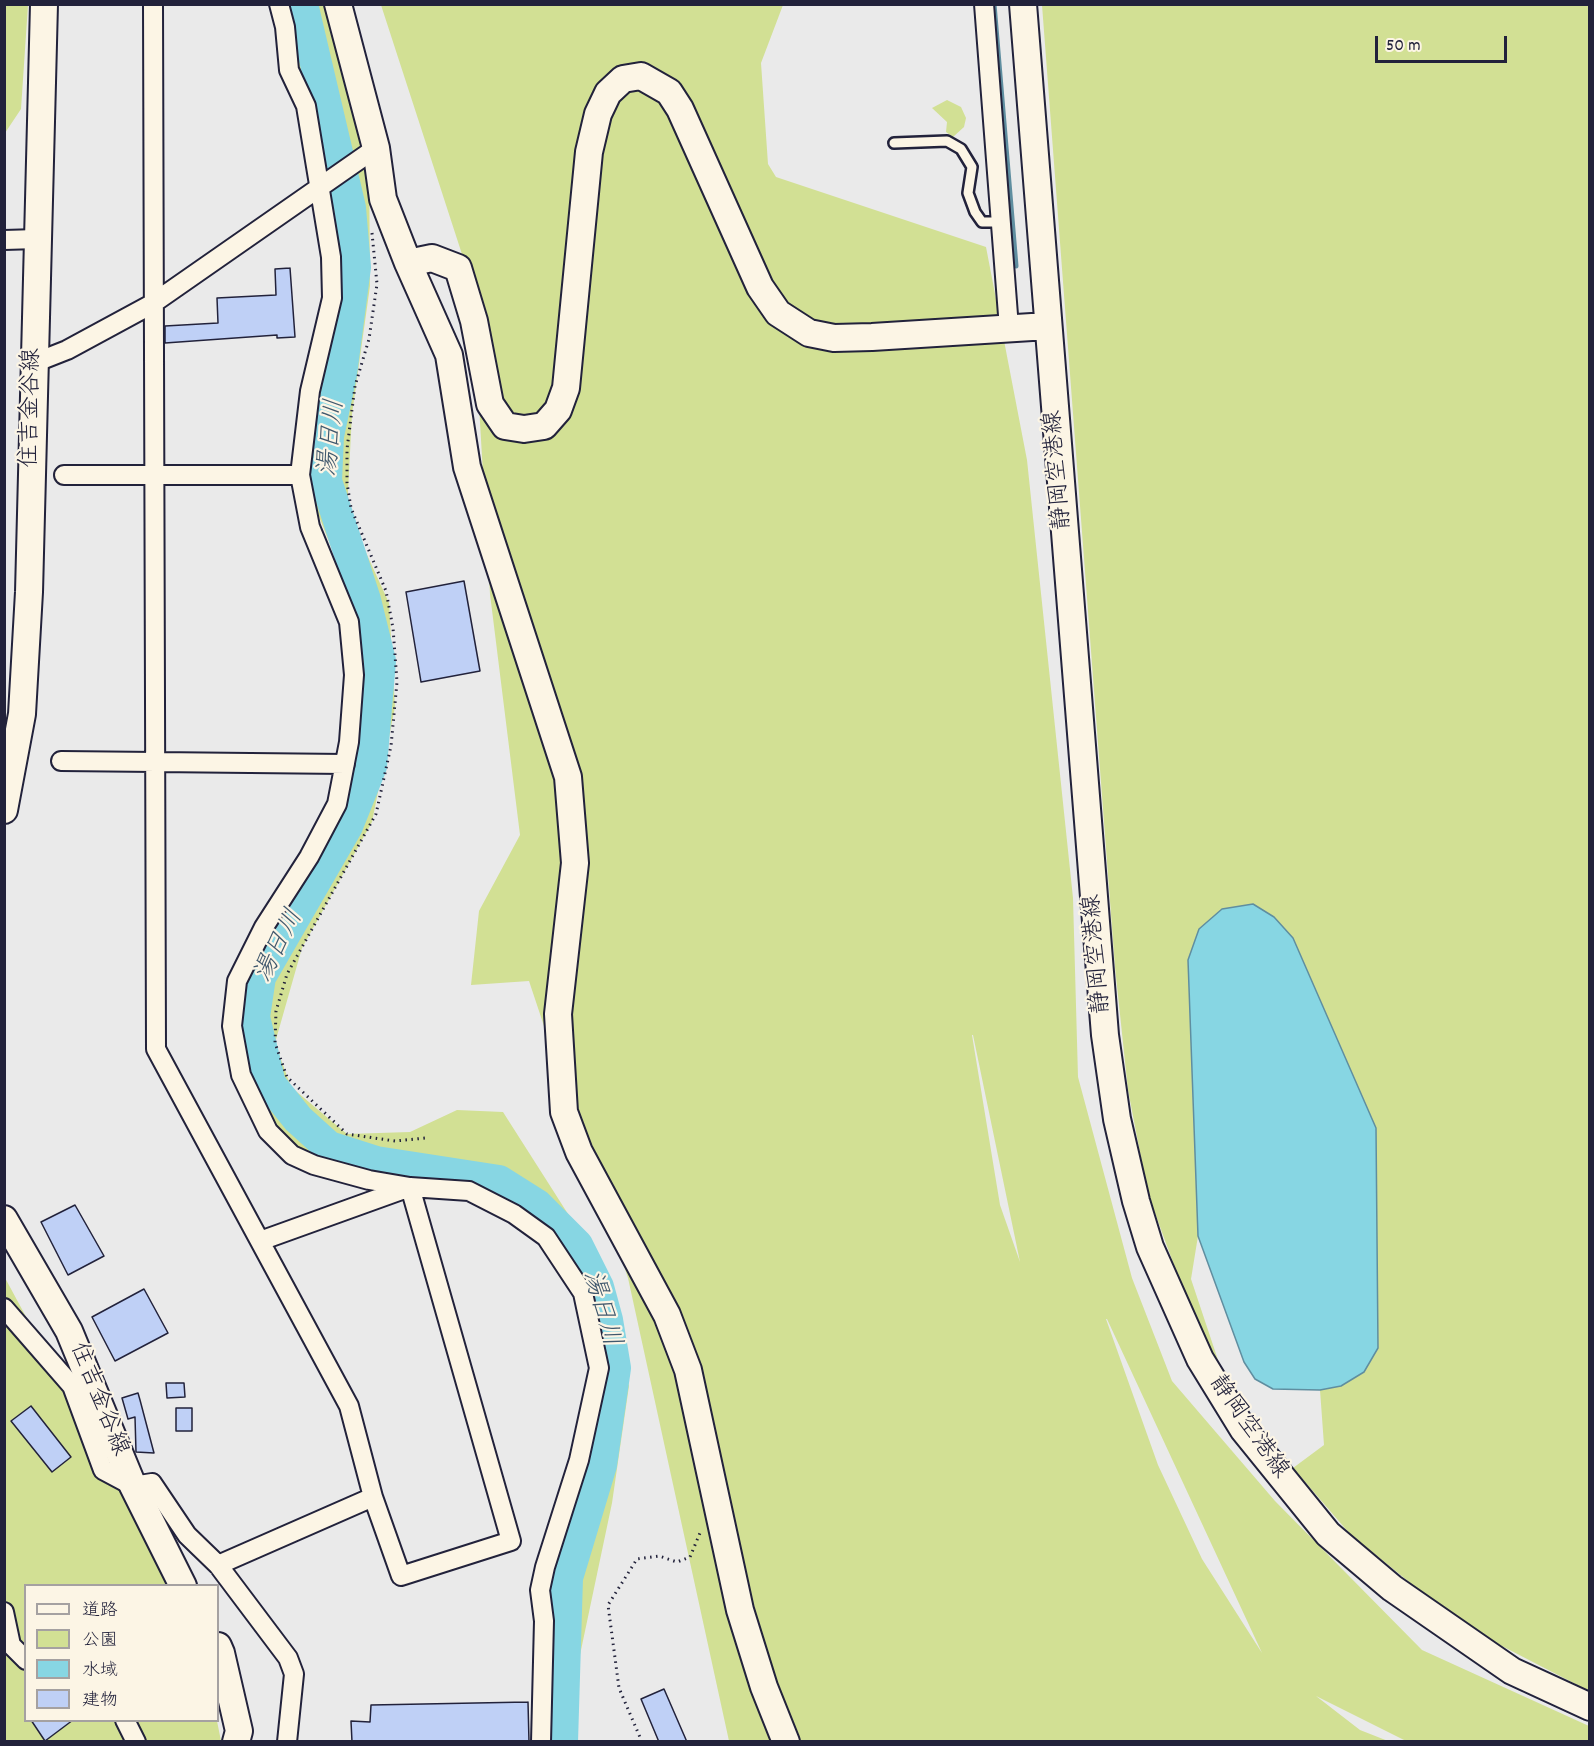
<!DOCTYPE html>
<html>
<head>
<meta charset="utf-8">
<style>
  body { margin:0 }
  #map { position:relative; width:1594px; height:1746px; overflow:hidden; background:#eaeaea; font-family:Dekko,"Klee One",sans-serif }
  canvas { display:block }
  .frame { position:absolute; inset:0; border:6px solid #22223b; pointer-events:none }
  .legend { position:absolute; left:24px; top:1584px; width:195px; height:138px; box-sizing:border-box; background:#fcf5e5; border:2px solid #a5a1a1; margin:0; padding:8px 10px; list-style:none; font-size:18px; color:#22223b }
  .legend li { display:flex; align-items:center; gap:12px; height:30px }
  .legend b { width:30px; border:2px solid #a5a1a1 }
  .scale { position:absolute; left:1375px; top:36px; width:132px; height:27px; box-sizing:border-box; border:3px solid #22223b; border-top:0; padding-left:8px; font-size:18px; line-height:21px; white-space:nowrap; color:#22223b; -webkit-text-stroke:4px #fcf5e5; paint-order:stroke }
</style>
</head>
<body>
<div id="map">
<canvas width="1594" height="1746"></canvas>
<div class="frame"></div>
<ul class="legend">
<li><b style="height:8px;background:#fcf5e5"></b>道路</li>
<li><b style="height:16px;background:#d2e094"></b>公園</li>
<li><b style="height:16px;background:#87d6e3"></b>水域</li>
<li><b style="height:16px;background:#bfd0f6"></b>建物</li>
</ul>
<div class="scale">50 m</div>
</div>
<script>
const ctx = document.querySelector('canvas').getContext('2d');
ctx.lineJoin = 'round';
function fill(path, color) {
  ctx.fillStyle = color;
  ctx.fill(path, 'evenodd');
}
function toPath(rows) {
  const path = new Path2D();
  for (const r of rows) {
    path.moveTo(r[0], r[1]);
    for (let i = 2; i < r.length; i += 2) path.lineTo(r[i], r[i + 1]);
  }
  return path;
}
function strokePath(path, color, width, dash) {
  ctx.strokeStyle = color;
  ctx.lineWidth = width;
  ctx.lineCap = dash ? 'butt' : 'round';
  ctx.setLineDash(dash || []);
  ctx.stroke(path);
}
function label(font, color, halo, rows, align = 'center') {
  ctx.font = font + ' Dekko,"Klee One",sans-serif';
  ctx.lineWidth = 4.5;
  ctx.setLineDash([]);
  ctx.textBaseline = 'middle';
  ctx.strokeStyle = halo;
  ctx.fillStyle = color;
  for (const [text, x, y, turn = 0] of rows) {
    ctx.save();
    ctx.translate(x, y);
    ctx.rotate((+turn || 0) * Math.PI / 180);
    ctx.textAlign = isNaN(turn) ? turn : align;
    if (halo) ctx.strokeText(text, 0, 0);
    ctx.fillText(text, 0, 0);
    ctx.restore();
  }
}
const green = toPath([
  [5,4,28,5,21,109,5,133],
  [283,5,328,5,369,153,370,286,352,414,347,511,389,603,395,707,372,822,302,948,275,1043,291,1087,347,1134,410,1132,457,1110,503,1112,605,1272,629,1386,612,1503,569,1707,569,1741,547,1741,552,1583,605,1367,588,1291,542,1223,480,1188,419,1178,309,1155,271,1127,250,1081,234,1012,265,933,305,876,351,784,363,627,312,499,313,429,337,305,332,211],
  [381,5,783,5,761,63,768,164,776,177,986,247,1027,460,1073,898,1078,1077,1132,1278,1172,1381,1275,1501,1422,1650,1589,1726,1589,1741,1406,1741,1316,1696,1360,1730,1388,1741,729,1741,628,1278,529,981,471,985,479,911,520,835,490,594,472,285],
  [972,1035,973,1035,1020,1262,1000,1205],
  [1106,1319,1107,1319,1262,1653,1202,1559,1158,1465],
  [1042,5,1589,5,1589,1691,1500,1645,1419,1590,1350,1534,1293,1468,1324,1445,1320,1390,1341,1386,1222,909,1199,929,1188,960,1198,1236,1191,1279,1225,1381,1182,1287,1148,1194,1128,1090,1115,967],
  [947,100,961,107,966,118,964,127,953,137,946,132,947,122,932,108],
  [4,1276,171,1585,26,1586,26,1720,217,1721,221,1741,5,1741]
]);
const water = toPath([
  [1253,904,1274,917,1293,938,1376,1128,1378,1348,1364,1372,1341,1386,1320,1390,1273,1389,1255,1379,1244,1362,1198,1236,1188,960,1199,929,1222,909,1253,904]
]);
const stream = toPath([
  [994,4,1016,266]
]);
const river = toPath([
  [302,4,350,208,355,267,341,374,328,436,326,481,365,600,380,661,371,766,347,826,260,977,254,1017,270,1084,298,1119,329,1147,376,1162,499,1181,537,1205,577,1245,598,1287,607,1320,615,1368,601,1465,567,1578,562,1742]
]);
const building = toPath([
  [290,268,295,337,277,338,277,335,165,343,165,326,218,323,217,298,276,295,275,269,290,268],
  [464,581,480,671,421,682,406,592,464,581],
  [75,1205,104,1256,68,1275,41,1222,75,1205],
  [144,1289,168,1333,115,1361,92,1317,144,1289],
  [166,1383,184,1383,185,1397,167,1398,166,1383],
  [138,1393,140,1400,154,1453,136,1452,135,1417,128,1419,122,1398,138,1393],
  [31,1406,71,1457,52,1472,11,1421,31,1406],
  [176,1408,192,1408,192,1431,176,1431,176,1408],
  [664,1689,687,1742,659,1742,641,1699,664,1689],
  [528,1702,529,1742,352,1742,351,1721,370,1722,371,1705,528,1702],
  [31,1720,73,1720,45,1741,31,1720]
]);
const path = toPath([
  [372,233,377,284,369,339,355,386,347,449,347,483,351,508,386,591,393,628,397,682,391,746,376,814,287,974,276,1011,275,1043,287,1077,347,1134,395,1141,426,1138],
  [642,1742,619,1688,608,1605,637,1559,659,1556,677,1562,690,1557,700,1533]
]);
const lane = toPath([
  [894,143,947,141,961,149,972,167,968,193,975,212,982,222,1002,222]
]);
const street = toPath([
  [153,4,156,1049,349,1406,373,1497,401,1576,511,1541,410,1187,260,1241],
  [279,4,285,27,289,70,306,106,331,257,332,298,310,391,300,475,310,527,349,622,354,675,349,742,337,804,309,857,264,927,237,981,232,1026,241,1075,268,1131,292,1155,314,1165,369,1180,410,1187,469,1191,514,1214,546,1237,583,1293,599,1368,579,1460,545,1567,540,1590,544,1621,541,1742],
  [984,4,1009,328],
  [4,240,37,239],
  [34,363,67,350,152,304,376,148],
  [64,475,300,475],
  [61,761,345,764],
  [4,1308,72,1386,103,1470,133,1486,152,1483,187,1535,218,1565,288,1658,294,1674,287,1742],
  [218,1565,373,1497],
  [4,1612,11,1645,26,1660],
  [125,1720,136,1742]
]);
const secondary = toPath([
  [338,4,376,148,383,199,408,263,449,355,467,467,568,777,575,863,558,1014,564,1112,579,1152,667,1315,688,1370,740,1610,764,1687,786,1742],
  [1023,4,1105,1035,1117,1119,1136,1201,1150,1247,1200,1359,1243,1429,1328,1534,1392,1588,1512,1671,1590,1707],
  [408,263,432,258,458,268,474,321,490,404,505,426,524,429,544,426,558,410,566,388,589,152,598,114,608,93,623,79,641,76,669,92,680,109,760,287,778,313,809,333,834,338,872,337,1048,326],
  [4,810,22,714,29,592,44,4],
  [4,1219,69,1331,133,1486,183,1586],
  [218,1646,221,1653,239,1731,236,1742]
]);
const streetNames = [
  ["住吉金谷線",33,408,-89],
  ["静岡空港線",1060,470,-95],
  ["静岡空港線",1099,954,-95],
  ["住吉金谷線",97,1400,68],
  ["静岡空港線",1247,1428,55]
];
const waterNames = [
  ["湯日川",334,438,-84],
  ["湯日川",281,947,-63],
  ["湯日川",599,1309,74]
];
fill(green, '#d2e094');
fill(water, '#87d6e3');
strokePath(water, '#5f8ea0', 1.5);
strokePath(stream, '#5f8ea0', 5);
strokePath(river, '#87d6e3', 32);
fill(building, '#bfd0f6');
strokePath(building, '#22223b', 1.5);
strokePath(lane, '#22223b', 14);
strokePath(street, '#22223b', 22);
strokePath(secondary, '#22223b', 30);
strokePath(path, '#22223b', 3, [1.5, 4.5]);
strokePath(lane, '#fcf5e5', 9);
strokePath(street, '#fcf5e5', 18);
strokePath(secondary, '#fcf5e5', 26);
label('24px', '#22223b', '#fcf5e5', streetNames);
label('italic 26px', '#40586d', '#fcf5e5', waterNames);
</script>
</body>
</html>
